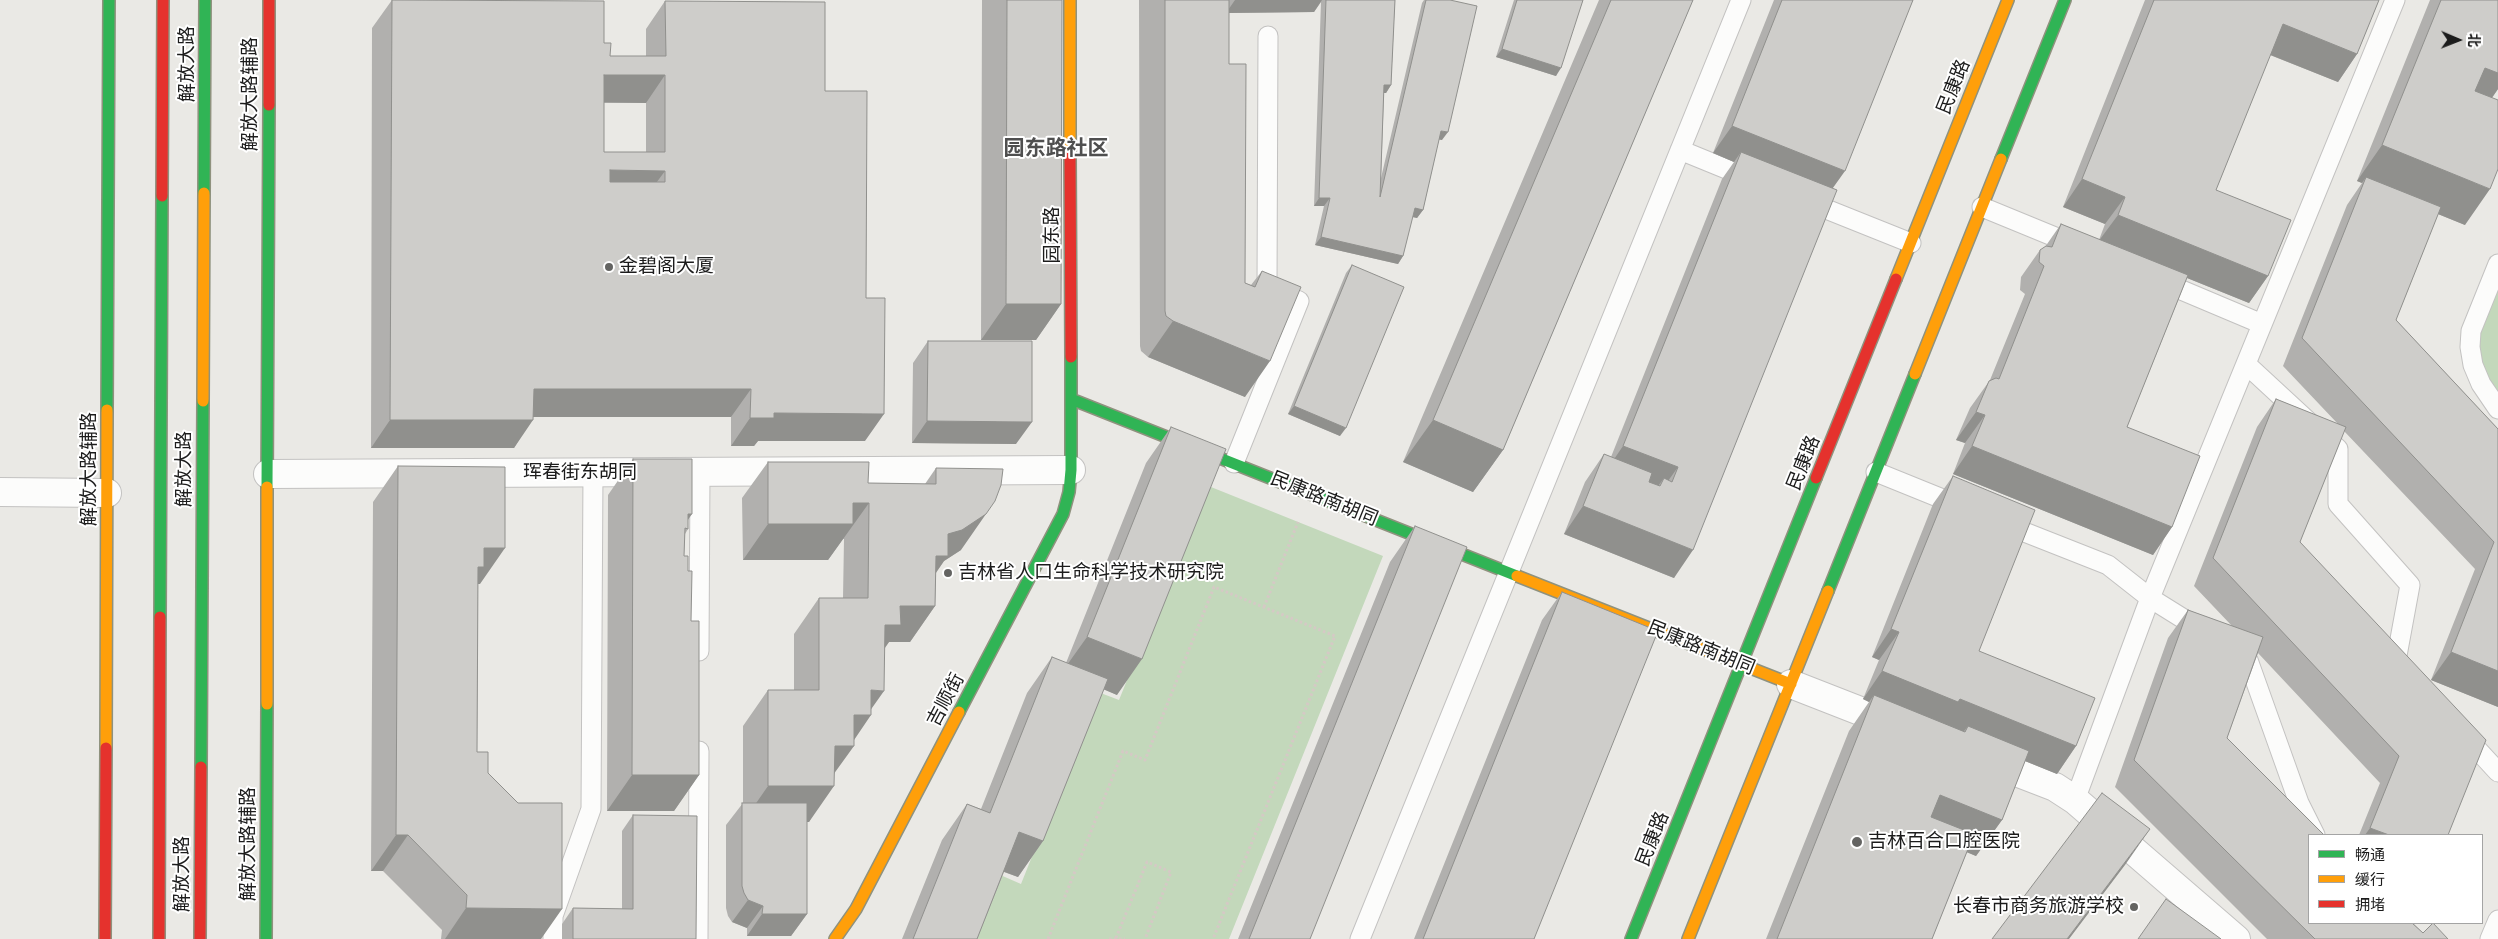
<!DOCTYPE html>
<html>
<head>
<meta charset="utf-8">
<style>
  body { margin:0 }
  #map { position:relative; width:2498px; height:939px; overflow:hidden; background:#eae9e5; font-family:Karla,"Noto Sans SC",sans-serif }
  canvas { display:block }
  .legend { position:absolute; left:2308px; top:834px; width:175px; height:90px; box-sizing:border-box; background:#fff; border:1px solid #a4a4a4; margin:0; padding:6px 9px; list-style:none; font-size:15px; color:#1c1c1c }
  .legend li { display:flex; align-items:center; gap:10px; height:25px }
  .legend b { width:25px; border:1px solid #a4a4a4 }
  .north { position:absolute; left:2433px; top:15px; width:50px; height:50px; -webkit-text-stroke:4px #fff; paint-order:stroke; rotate:91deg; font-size:14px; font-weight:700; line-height:20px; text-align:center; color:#1c1c1c }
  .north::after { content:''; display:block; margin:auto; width:18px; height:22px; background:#1c1c1c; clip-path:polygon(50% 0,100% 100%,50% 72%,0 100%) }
</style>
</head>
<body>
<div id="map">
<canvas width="2498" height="939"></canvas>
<ul class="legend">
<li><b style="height:6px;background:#30b455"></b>畅通</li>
<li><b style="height:6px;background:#ff9f0a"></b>缓行</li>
<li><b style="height:6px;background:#e5322d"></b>拥堵</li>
</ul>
<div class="north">北</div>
</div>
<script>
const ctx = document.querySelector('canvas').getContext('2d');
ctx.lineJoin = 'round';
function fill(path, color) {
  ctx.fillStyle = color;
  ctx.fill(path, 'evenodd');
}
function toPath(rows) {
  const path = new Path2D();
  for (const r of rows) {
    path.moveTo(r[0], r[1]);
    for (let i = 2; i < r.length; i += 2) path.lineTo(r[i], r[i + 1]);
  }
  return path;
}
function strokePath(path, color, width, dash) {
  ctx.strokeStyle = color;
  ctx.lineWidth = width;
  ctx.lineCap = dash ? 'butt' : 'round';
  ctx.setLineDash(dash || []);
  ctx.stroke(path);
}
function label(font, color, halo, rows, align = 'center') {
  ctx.font = font + ' Karla,"Noto Sans SC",sans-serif';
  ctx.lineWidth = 4;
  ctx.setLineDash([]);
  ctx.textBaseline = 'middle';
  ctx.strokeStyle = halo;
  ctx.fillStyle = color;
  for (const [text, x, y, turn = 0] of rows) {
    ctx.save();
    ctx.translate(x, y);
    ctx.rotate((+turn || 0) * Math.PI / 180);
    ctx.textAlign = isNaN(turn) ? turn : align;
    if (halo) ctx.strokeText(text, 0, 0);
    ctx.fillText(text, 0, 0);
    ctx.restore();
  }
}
const forest = toPath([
  [2498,286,2498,395,2480,365,2479,333],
  [1206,485,1383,556,1229,939,972,939,998,874,1021,884,1098,692,1119,700]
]);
const path = toPath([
  [1264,607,1298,522],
  [1116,938,1147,862,1171,872,1145,939],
  [1048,939,1123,751,1145,760,1214,587,1335,636,1213,939],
  [1109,939,1125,939]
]);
const lane = toPath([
  [1680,150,1751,179],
  [1806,201,1911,243],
  [1982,207,2077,246],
  [2498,264,2471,331,2470,347,2473,365,2481,384,2498,409],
  [2160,281,2262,324],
  [2246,364,2338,449,2338,504,2410,585,2396,661,2402,668],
  [1234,463,1299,301,1267,287,1268,36],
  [1876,472,1960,506],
  [2004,524,2108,565,2150,598,2203,631],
  [699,651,700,472],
  [2236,653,2248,660,2299,803,2315,835],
  [2463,734,2498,772],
  [2075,800,2150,598,2395,0],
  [553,939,553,916,591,809,593,472],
  [698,939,699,751],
  [1360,939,1741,0],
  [2490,939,2498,920]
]);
const street = toPath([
  [268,474,1071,470],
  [0,492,107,493],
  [1791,684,1896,725],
  [1985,760,2055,787,2075,800,2236,939]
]);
const fast = toPath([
  [2001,159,2065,0],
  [204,193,205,0],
  [1071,399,1517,576],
  [107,410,109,0],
  [267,487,269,105],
  [1828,591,1915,374],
  [160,617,162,196],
  [959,712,1063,514,1069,492,1071,470,1071,357],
  [201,767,203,401],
  [266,939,267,704],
  [1631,939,1816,478]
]);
const slow = toPath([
  [1070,0,1070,155],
  [1896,279,2008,0],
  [1915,374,2001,159],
  [203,401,204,193],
  [1517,576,1791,684],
  [267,704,267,487],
  [106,748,107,410],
  [835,939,856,909,959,712],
  [1688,939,1828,591]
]);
const jam = toPath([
  [269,105,269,0],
  [1070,155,1071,357],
  [162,196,163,0],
  [1816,478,1896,279],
  [105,939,106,748],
  [159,939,160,617],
  [200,939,201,767]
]);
const wall = toPath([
  [392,0,604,43,610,56,646,56,646,29,665,1,825,91,865,441,758,441,754,446,731,446,731,417,533,417,514,448,371,448,372,28],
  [604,103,646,103,646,152,604,152],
  [982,0,1062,0,1061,304,1036,340,981,340],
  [1139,0,1395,0,1391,85,1386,93,1384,93,1381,178,1422,3,1424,0,1450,0,1442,140,1439,139,1423,210,1417,218,1412,217,1403,256,1398,264,1315,245,1324,206,1314,206,1321,2,1314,12,1229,13,1229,64,1245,283,1251,285,1262,271,1245,397,1148,357,1141,351,1140,346],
  [1514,0,1583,0,1556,76,1496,57],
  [1599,0,1693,0,1503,450,1473,492,1403,462],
  [1774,0,1913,0,1832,188,1674,578,1564,534,1585,482,1604,454,1611,457,1722,179,1734,162,1713,153],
  [2145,0,2379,0,2357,54,2338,82,2270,55,2216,190,2268,276,2249,303,2187,278,2127,427,2172,527,2153,555,1953,474,1965,443,1956,440,1970,408,1990,380,2025,294,2020,290,2021,277,2040,250,2045,247,2061,224,2099,240,2105,224,2063,207],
  [2430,0,2498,0,2498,89,2492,98,2465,225,2438,214,2396,320,2498,429,2498,707,2431,680,2475,569,2344,431,2300,542,2448,835,2359,835,2380,783,2258,653,2227,738,2423,933,2448,939,2267,939,2115,787,2168,638,2188,610,2232,626,2194,586,2257,427,2276,399,2338,424,2283,366,2347,205,2362,183,2357,181],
  [1352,265,1340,436,1288,414,1346,273],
  [928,341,1016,444,912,443,913,363],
  [1171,427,1117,695,1104,689,1043,841,1018,877,1004,872,977,939,902,939,942,840,967,804,981,809,1027,693,1052,657,1066,663,1146,463],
  [633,459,688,519,688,529,685,534,684,556,688,571,699,775,674,811,607,811,608,495],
  [768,462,868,483,925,484,936,468,961,550,944,561,936,573,935,606,910,642,889,642,885,648,871,709,834,773,809,822,807,822,807,914,791,936,747,936,747,928,732,922,728,916,726,908,726,825,743,803,743,726,768,690,794,690,794,634,819,598,843,598,844,539,843,539,828,560,743,560,742,498],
  [398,466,480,584,478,584,477,752,488,773,541,939,441,939,442,930,383,871,371,871,373,502],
  [1953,476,1979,651,2076,746,2057,774,2025,761,2002,820,1976,856,1967,852,1932,939,1766,939,1849,731,1869,702,1863,699,1879,660,1872,657,1933,504],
  [1415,526,1310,939,1238,939,1390,562],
  [1562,592,1534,939,1414,939,1542,620],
  [633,815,696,939,562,939,562,924,573,908,622,909,622,831]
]);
const shadedWall = toPath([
  [1235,0,1322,0,1314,12,1226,13],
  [2283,24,2357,54,2338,82,2263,52],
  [1502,49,1561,68,1556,76,1496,57],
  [2485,68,2498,73,2498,89,2481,113,2460,104],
  [604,75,665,75,646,103,585,102],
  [1384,85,1391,85,1386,93,1379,93],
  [1732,126,1845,171,1825,199,1741,152,1734,162,1713,153],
  [1441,131,1448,132,1442,140,1436,139],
  [2382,145,2490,189,2465,225,2364,184,2366,177,2362,183,2357,181],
  [610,170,665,171,645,198,590,198],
  [2082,179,2125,197,2105,224,2063,207],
  [1319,198,1330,198,1324,206,1314,206],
  [1415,208,1423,210,1417,218,1409,216],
  [2118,215,2268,276,2249,303,2098,242],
  [1321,237,1403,256,1398,264,1315,245],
  [1006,304,1061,304,1036,340,981,340],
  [1173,321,1270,361,1245,397,1148,357],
  [534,389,751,389,731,417,514,417],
  [1294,406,1346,428,1340,436,1288,414],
  [1976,412,1985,415,1965,443,1956,440],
  [774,413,884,414,865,441,758,441,754,446,731,446,750,418],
  [390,420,533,420,514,448,371,448],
  [1433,420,1503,450,1473,492,1403,462],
  [927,421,1032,422,1016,444,912,443],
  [1623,446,1678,467,1658,495,1664,478,1653,493,1604,474],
  [1972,446,2172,527,2153,555,1953,474],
  [853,503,869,503,828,560,743,560,768,524],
  [1583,506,1693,550,1674,578,1564,534],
  [688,514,692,514,667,550],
  [986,514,961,550,944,561,923,591,911,592,948,534],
  [484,548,505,548,480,584,473,584],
  [900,606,935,606,910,642,889,642,875,661,885,625],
  [1891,629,1899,632,1879,660,1872,657],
  [1087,637,1142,659,1117,695,1062,672],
  [2451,652,2498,671,2498,707,2431,680],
  [1882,671,1960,699,2076,746,2057,774,1963,736,1968,726,1961,735,1874,695,1869,702,1863,699],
  [871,690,884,691,867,715,871,715,850,746,854,746,828,782,828,751],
  [632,775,699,775,674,811,607,811],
  [768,786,834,786,809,822,743,822],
  [1940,795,2002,820,1976,856,1915,831],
  [2370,828,2389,835,2365,835],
  [2150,829,2125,865,2069,939,2067,939],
  [1019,832,1043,841,1018,877,994,868],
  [396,835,408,835,383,871,371,871],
  [748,900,763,906,747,928,732,922],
  [466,908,562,909,541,939,445,939],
  [762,914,807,914,791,936,747,936]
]);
const building = toPath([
  [392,0,604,1,604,43,611,43,610,56,666,56,665,1,825,2,825,91,867,91,866,298,885,298,884,414,774,413,774,418,750,418,751,389,534,389,533,420,390,420,392,0],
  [604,75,665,75,665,152,604,152,604,75],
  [610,170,665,171,665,182,610,182,610,170],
  [1007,0,1062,0,1061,304,1006,304,1007,0],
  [1165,0,1229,0,1229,64,1246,64,1245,283,1255,287,1262,271,1301,287,1270,361,1173,321,1166,316,1165,311,1165,0],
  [1326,0,1395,0,1391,85,1384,85,1380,197,1426,0,1450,0,1477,6,1448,132,1441,131,1423,210,1415,208,1403,256,1321,237,1330,198,1319,198,1326,0],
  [1517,0,1583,0,1561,68,1502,49,1517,0],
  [1611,0,1693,0,1503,450,1433,420,1611,0],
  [1782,0,1913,0,1845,171,1732,126,1782,0],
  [2154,0,2379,0,2357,54,2283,24,2216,190,2291,220,2268,276,2118,215,2125,197,2082,179,2154,0],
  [2441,0,2498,0,2498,73,2485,68,2475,91,2498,100,2498,169,2490,189,2382,145,2441,0],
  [1741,152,1837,190,1693,550,1583,506,1604,454,1652,473,1649,482,1660,486,1664,478,1672,482,1678,467,1623,446,1741,152],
  [2366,177,2441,207,2396,320,2498,429,2498,671,2451,652,2494,542,2302,338,2366,177],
  [2061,224,2188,275,2127,427,2200,456,2172,527,1972,446,1985,415,1976,412,1989,381,1996,378,1999,379,2044,266,2039,262,2040,250,2046,246,2052,247,2061,224],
  [1352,265,1404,287,1346,428,1294,406,1352,265],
  [928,341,1032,341,1032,422,927,421,928,341],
  [2276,399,2346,427,2300,542,2486,740,2448,835,2389,835,2370,828,2399,756,2213,558,2276,399],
  [1171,427,1226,449,1142,659,1087,637,1171,427],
  [633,459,692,459,692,514,688,514,688,529,685,528,684,556,688,556,688,571,692,571,691,621,699,621,699,775,632,775,633,459],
  [768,462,869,462,868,483,936,484,936,468,1003,469,1001,485,995,501,986,514,962,530,948,534,948,556,936,556,935,606,900,606,901,625,885,625,884,691,871,690,871,715,854,715,854,746,835,746,834,786,768,786,768,690,819,690,819,598,868,598,869,503,853,503,853,524,768,524,768,462],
  [398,466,505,467,505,548,484,548,484,567,478,567,477,752,488,752,488,773,518,803,562,803,562,909,466,908,467,895,408,835,396,835,398,466],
  [1953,476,2035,510,1979,651,2095,698,2076,746,1960,699,1958,702,1882,671,1899,632,1891,629,1953,476],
  [1415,526,1467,547,1310,939,1249,939,1415,526],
  [1562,592,1658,631,1534,939,1423,939,1562,592],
  [2188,610,2263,637,2227,738,2324,835,2309,835,2309,923,2412,923,2423,933,2433,923,2448,939,2315,939,2134,760,2188,610],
  [1052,657,1108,679,1043,841,1019,832,977,939,913,939,967,804,990,813,1052,657],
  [1874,695,1965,732,1968,726,2029,751,2002,820,1940,795,1931,817,1974,834,1932,939,1777,939,1874,695],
  [2102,793,2150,829,2067,939,1992,939,2102,793],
  [742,803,807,803,807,914,762,914,763,906,748,900,744,893,742,886,742,803],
  [633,815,697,816,696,939,573,939,573,908,633,909,633,815],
  [2166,899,2221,939,2138,939,2166,899]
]);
const markers = [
  [609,267,5,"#646462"],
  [948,573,5,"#646462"],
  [1857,842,6,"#646462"],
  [2134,907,5,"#646462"]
];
const streetNames = [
  ["解放大路",188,64,-90],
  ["民康路",1954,87,-68],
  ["解放大路辅路",251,94,-90],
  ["园东路",1053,235,-90],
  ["民康路",1804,463,-68],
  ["解放大路辅路",90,469,-90],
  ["解放大路",185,469,-90],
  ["珲春街东胡同",580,473],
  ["民康路南胡同",1324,499,22],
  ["民康路南胡同",1701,648,22],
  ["吉顺街",946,700,-62],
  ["民康路",1653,839,-68],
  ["解放大路辅路",249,844,-90],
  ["解放大路",183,874,-90]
];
const poiNames = [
  ["金碧阁大厦",619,267],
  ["吉林省人口生命科学技术研究院",958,573],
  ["吉林百合口腔医院",1868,842],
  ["长春市商务旅游学校",2124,907,"right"]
];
const quarterNames = [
  ["园东路社区",1056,149]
];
fill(forest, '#c3d8bb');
strokePath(lane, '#c3c2c1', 21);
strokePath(street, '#c3c2c1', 30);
strokePath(fast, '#8f927e', 14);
strokePath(slow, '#8f927e', 14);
strokePath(jam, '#8f927e', 14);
strokePath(path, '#d5c9c5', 3, [2.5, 2.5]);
strokePath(lane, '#fcfcfb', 19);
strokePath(street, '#fcfcfb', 28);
strokePath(fast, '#30b455', 11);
strokePath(slow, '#ff9f0a', 11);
strokePath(jam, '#e5322d', 11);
fill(wall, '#b1b0ae');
fill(shadedWall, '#90908d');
fill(building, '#cecdca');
strokePath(building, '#90908d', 1);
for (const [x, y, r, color] of markers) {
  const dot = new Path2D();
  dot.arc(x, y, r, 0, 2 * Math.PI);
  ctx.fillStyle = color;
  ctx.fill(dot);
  strokePath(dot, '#fff', 2);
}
label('19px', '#1c1c1c', '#fff', streetNames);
label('19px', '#1c1c1c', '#fff', poiNames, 'left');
label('bold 21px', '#4f4f4f', '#fff', quarterNames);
</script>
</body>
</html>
